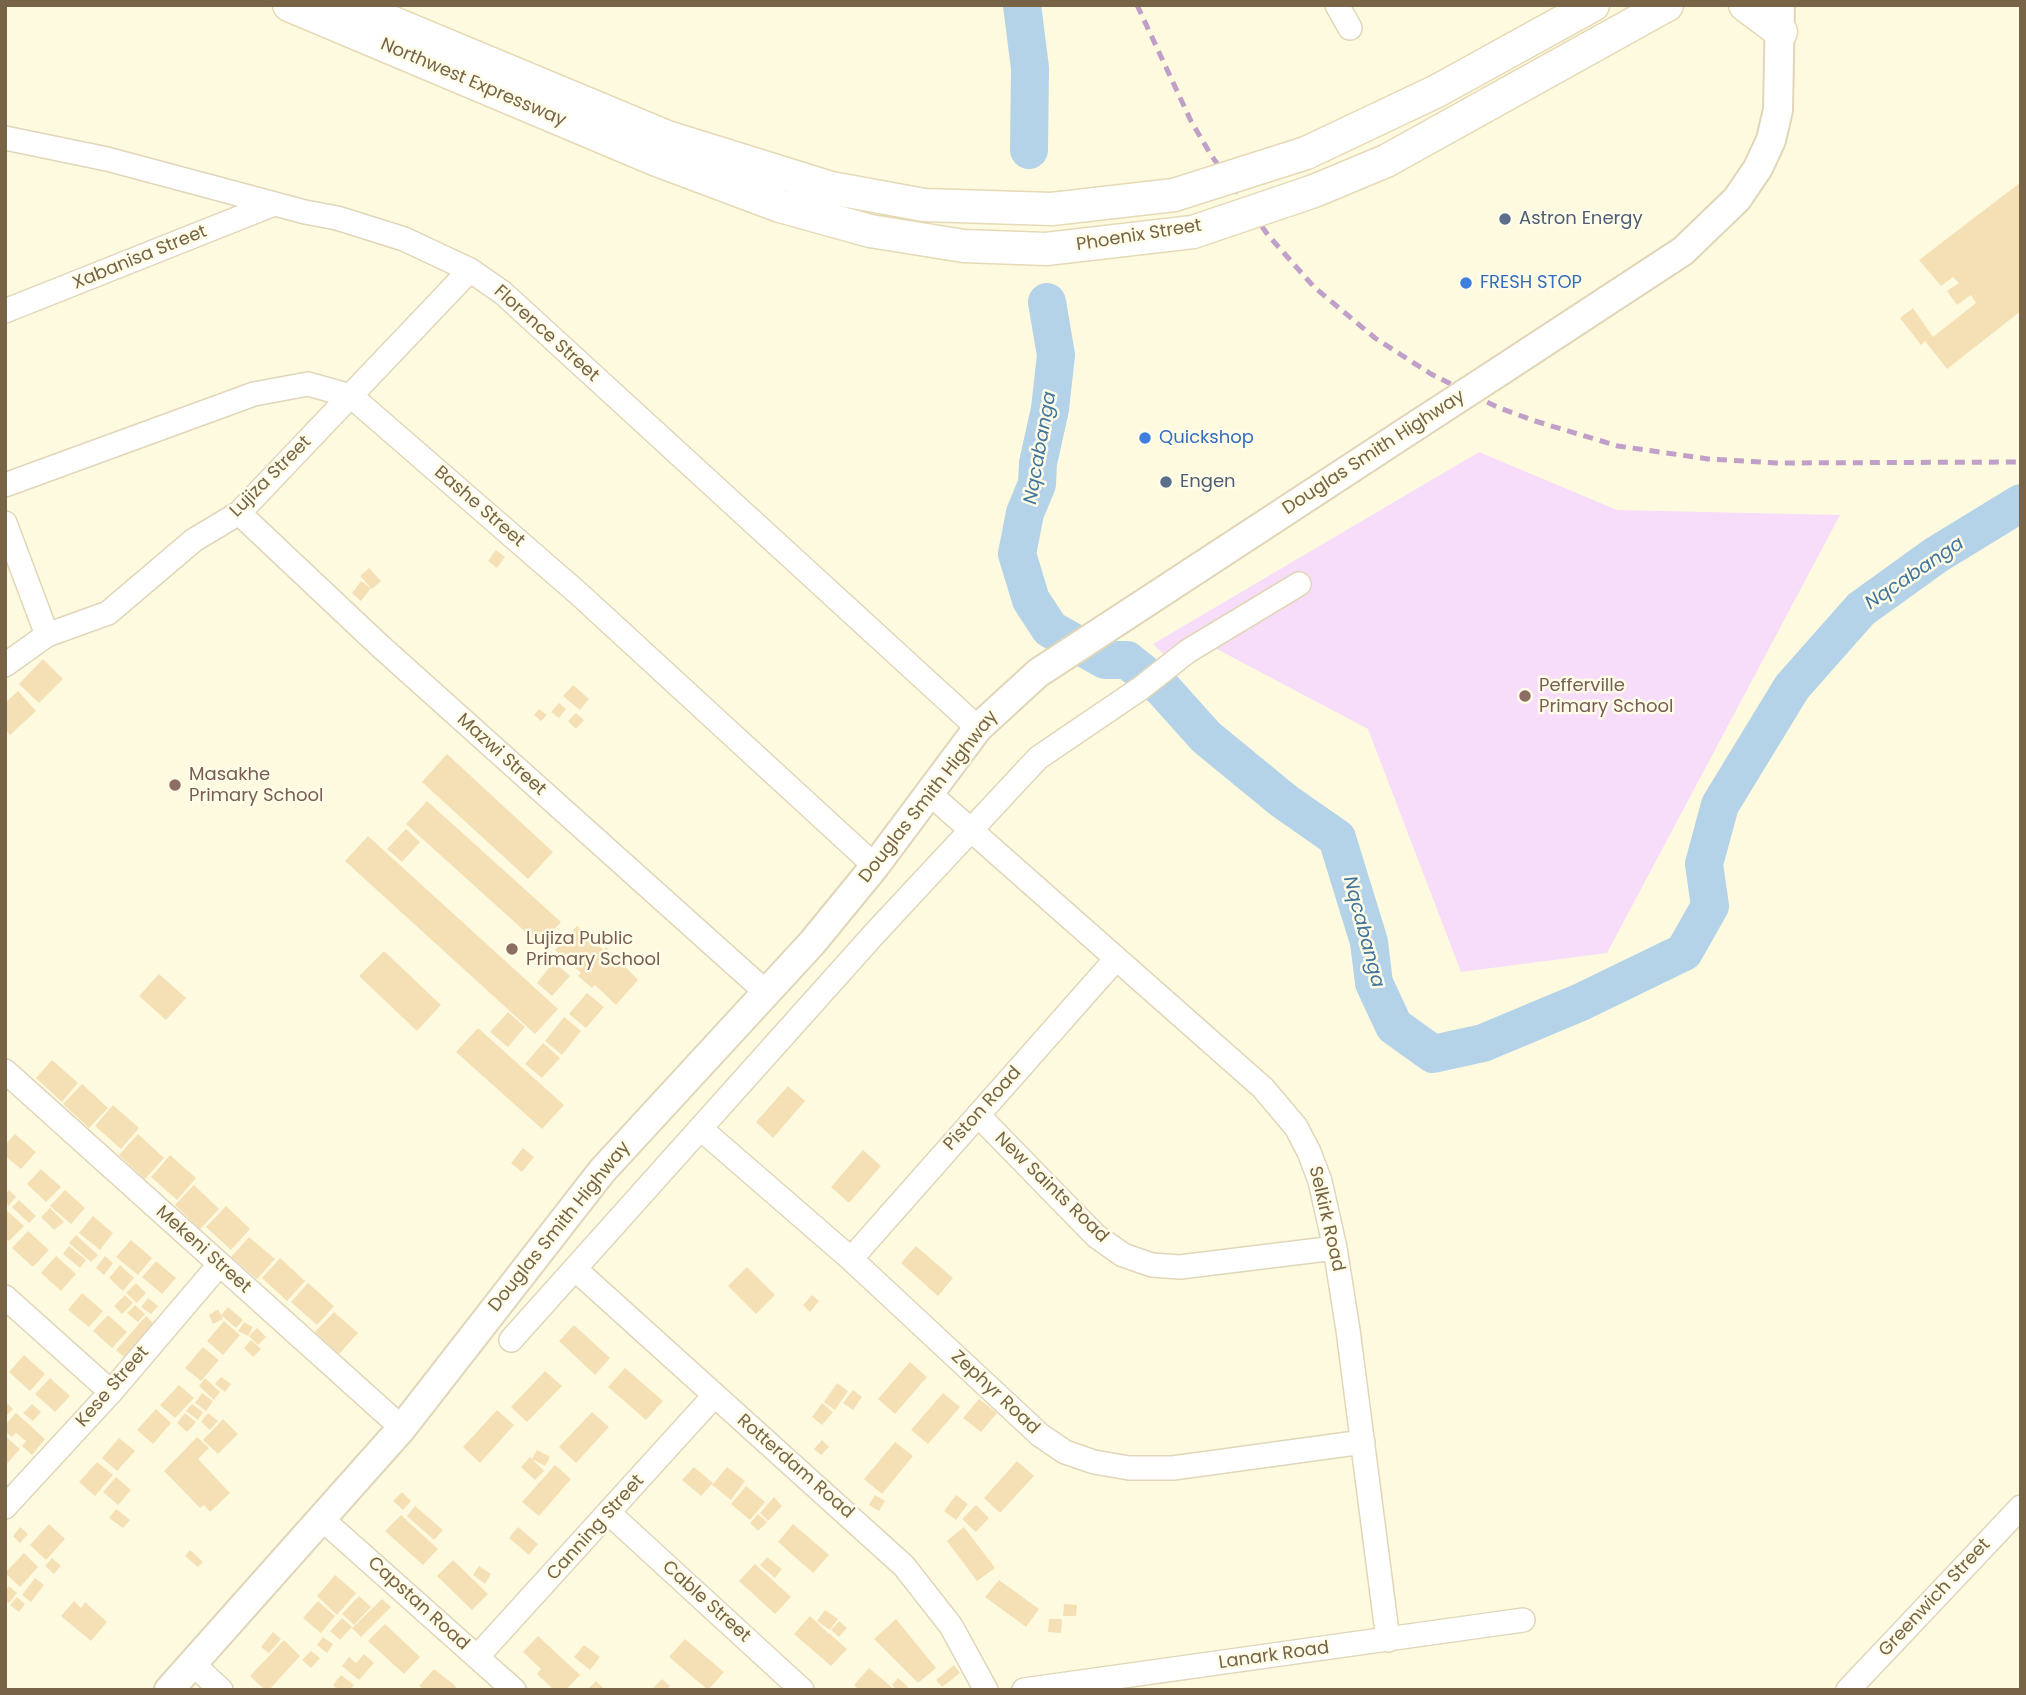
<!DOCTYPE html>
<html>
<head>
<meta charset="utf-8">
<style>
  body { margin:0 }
  #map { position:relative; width:2026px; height:1695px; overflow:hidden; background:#fefae0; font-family:Poppins,sans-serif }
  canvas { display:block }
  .frame { position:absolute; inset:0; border:7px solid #776446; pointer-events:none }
</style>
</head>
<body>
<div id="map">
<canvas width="2026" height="1695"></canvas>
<div class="frame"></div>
</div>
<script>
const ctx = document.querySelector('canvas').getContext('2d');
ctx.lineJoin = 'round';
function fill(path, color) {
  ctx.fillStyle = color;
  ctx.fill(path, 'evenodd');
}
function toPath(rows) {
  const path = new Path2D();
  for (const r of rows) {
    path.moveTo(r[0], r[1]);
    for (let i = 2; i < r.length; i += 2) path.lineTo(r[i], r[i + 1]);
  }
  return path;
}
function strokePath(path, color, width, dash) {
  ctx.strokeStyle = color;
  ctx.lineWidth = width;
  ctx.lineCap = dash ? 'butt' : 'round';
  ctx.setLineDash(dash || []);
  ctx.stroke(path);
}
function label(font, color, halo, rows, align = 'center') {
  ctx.font = font + ' Poppins,sans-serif';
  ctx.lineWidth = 5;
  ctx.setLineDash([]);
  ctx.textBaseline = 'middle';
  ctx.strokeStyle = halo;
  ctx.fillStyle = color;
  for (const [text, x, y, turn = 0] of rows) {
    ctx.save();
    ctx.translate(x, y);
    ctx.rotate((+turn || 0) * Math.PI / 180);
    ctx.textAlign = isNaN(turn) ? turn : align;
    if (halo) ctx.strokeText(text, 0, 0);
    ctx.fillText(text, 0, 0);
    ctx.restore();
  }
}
const education = toPath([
  [1479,452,1617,510,1840,515,1607,953,1461,972,1368,729,1213,647,1173,663,1153,644]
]);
const river = toPath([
  [1022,5,1030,68,1029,150],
  [1047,302,1056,355,1050,409,1038,463,1037,484,1025,513,1017,554,1031,600,1050,629,1105,660,1127,660,1163,689,1206,737,1284,801,1337,838,1369,942,1374,983,1394,1026,1433,1054,1483,1043,1581,1002,1684,952,1710,906,1704,864,1720,805,1792,687,1861,609,1936,555,2021,503]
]);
const building = toPath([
  [2021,182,2021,311,1947,369,1925,341,1921,345,1900,318,1913,308,1933,337,1976,303,1971,295,1957,305,1947,291,1959,283,1953,277,1941,286,1919,260],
  [496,550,505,557,497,568,488,561],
  [369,568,381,581,372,589,360,576],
  [361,581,371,588,361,601,352,593],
  [43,659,63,679,39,703,19,684],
  [573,685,589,699,580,710,563,696],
  [18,691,36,711,10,735,5,729,5,703],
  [559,703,566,709,559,718,551,712],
  [539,709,547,715,541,721,534,715],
  [576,713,584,720,576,729,568,721],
  [447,754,553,852,528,879,422,782],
  [427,801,561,922,540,945,406,824],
  [406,829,420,842,402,862,387,849],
  [368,836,558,1009,535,1034,345,861],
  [577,926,604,950,606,947,638,980,616,1005,595,985,592,988,578,976,581,973,555,950],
  [384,951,441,1005,417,1031,359,976],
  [554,962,570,976,552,996,537,983],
  [159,974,186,998,166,1020,139,996],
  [587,993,604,1007,586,1028,569,1014],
  [508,1012,525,1027,508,1047,490,1032],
  [564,1017,581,1031,562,1055,545,1041],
  [478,1028,564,1105,542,1129,456,1052],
  [543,1043,560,1058,542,1078,525,1064],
  [52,1060,78,1083,62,1102,36,1078],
  [82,1084,108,1108,89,1128,63,1104],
  [788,1086,805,1101,773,1138,756,1122],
  [113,1105,139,1128,121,1149,95,1126],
  [15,1134,36,1152,21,1169,5,1156,5,1145],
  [138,1134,164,1158,145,1179,119,1155],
  [523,1148,534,1157,522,1172,511,1163],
  [863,1150,881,1166,849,1203,831,1187],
  [170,1155,196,1178,177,1200,151,1177],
  [41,1169,61,1187,46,1202,27,1184],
  [194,1185,219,1209,200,1229,175,1205],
  [9,1190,16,1197,8,1206,5,1195],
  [65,1190,85,1208,71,1224,50,1206],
  [19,1200,36,1216,29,1223,12,1207],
  [226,1206,250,1229,231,1250,206,1227],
  [50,1208,64,1222,54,1230,41,1217],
  [5,1209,24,1226,9,1241,5,1238],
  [93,1216,113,1233,100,1250,79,1233],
  [28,1231,49,1250,33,1267,12,1248],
  [76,1235,98,1255,91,1262,69,1243],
  [249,1237,275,1259,257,1279,231,1257],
  [131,1240,152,1258,138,1275,116,1257],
  [69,1246,86,1260,80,1268,63,1254],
  [916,1246,953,1278,938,1296,901,1263],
  [56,1256,76,1274,61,1291,41,1273],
  [105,1256,113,1263,104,1275,96,1268],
  [280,1258,305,1281,287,1301,262,1278],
  [156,1261,176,1278,162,1294,142,1277],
  [120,1265,134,1278,123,1291,109,1278],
  [747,1267,775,1295,756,1314,728,1286],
  [136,1283,146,1293,137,1303,126,1293],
  [308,1283,334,1306,317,1325,291,1302],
  [82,1293,103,1311,89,1327,68,1310],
  [125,1295,133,1303,122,1314,114,1306],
  [812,1295,819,1301,810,1312,803,1305],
  [148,1298,158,1306,151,1314,141,1307],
  [135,1305,145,1314,138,1322,127,1313],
  [228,1307,243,1320,236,1328,221,1315],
  [218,1309,223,1319,213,1324,209,1315],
  [334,1312,358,1333,339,1354,315,1332],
  [108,1315,127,1332,112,1348,93,1331],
  [146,1316,154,1324,124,1357,116,1350],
  [224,1321,240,1335,223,1355,207,1341],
  [244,1322,253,1327,248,1336,238,1331],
  [574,1325,610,1358,595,1375,559,1341],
  [257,1328,266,1337,258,1345,249,1336],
  [251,1340,261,1349,253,1357,244,1348],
  [203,1347,219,1360,201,1381,185,1368],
  [24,1355,45,1374,30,1391,9,1372],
  [910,1362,927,1377,895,1414,878,1399],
  [625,1368,663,1401,646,1420,608,1387],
  [545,1371,562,1386,527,1422,511,1407],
  [221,1377,231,1384,225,1392,215,1384],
  [50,1378,70,1396,55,1412,35,1394],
  [205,1378,220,1392,214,1400,199,1386],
  [837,1383,848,1391,835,1410,824,1402],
  [179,1385,194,1398,175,1418,160,1405],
  [853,1390,862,1397,853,1410,843,1403],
  [202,1393,213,1401,206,1411,195,1403],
  [943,1393,960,1407,928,1444,911,1430],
  [979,1399,997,1413,981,1432,963,1418],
  [5,1401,13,1409,5,1417],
  [822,1403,833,1412,822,1425,812,1417],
  [32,1404,41,1412,33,1421,23,1413],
  [192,1404,203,1412,198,1420,186,1411],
  [156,1409,171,1423,153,1444,137,1430],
  [497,1410,514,1425,480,1463,463,1447],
  [592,1412,609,1427,576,1463,559,1447],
  [16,1413,45,1439,32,1455,22,1446,26,1441,16,1433,12,1437,5,1431,5,1425],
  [185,1413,196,1422,187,1432,177,1423],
  [208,1413,218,1421,210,1430,201,1422],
  [223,1419,238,1434,218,1454,203,1440],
  [5,1436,20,1449,5,1466],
  [197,1437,209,1448,198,1459,230,1493,210,1512,204,1505,200,1508,164,1471],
  [119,1438,135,1451,117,1471,102,1458],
  [822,1440,829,1447,821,1455,814,1449],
  [895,1442,913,1456,882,1494,864,1479],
  [537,1450,550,1457,545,1466,532,1459],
  [530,1457,544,1471,535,1480,521,1467],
  [1017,1461,1034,1476,1000,1513,984,1498],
  [97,1462,113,1475,95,1496,79,1482],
  [555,1465,571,1479,539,1516,522,1502],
  [694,1467,713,1483,701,1496,682,1480],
  [727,1467,745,1481,731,1500,712,1485],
  [116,1477,131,1490,118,1505,103,1492],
  [746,1486,765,1502,750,1520,731,1504],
  [402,1492,411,1501,403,1510,393,1501],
  [875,1495,885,1501,879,1511,869,1505],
  [956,1495,968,1504,956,1520,944,1511],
  [774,1497,782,1506,768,1521,760,1513],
  [976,1505,989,1518,976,1532,962,1519],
  [415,1506,443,1530,434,1540,407,1516],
  [116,1509,130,1520,123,1528,109,1518],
  [758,1514,767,1522,758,1531,750,1523],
  [401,1515,438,1549,423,1565,385,1531],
  [49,1524,65,1539,46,1560,30,1545],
  [793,1524,829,1555,813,1573,778,1542],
  [20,1527,28,1534,20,1543,13,1536],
  [518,1527,538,1544,529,1555,509,1538],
  [964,1527,995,1568,977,1581,947,1541],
  [190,1550,203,1562,198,1567,185,1556],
  [24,1553,38,1567,20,1587,5,1573],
  [767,1557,782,1569,775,1578,760,1565],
  [52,1558,61,1566,54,1574,45,1566],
  [453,1560,488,1594,472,1610,437,1576],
  [755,1564,791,1597,775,1614,739,1581],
  [479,1566,491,1574,485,1584,473,1575],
  [335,1575,356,1593,337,1615,317,1596],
  [35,1578,44,1585,31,1602,22,1595],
  [999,1580,1039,1609,1026,1627,985,1597],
  [9,1586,17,1593,9,1603,5,1600,5,1591],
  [359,1596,371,1607,354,1625,342,1614],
  [17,1597,25,1604,19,1612,10,1605],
  [382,1599,391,1607,361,1637,352,1628],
  [74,1601,81,1608,85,1602,107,1622,91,1641,61,1616],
  [318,1601,335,1616,321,1633,303,1618],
  [1064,1604,1077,1605,1076,1616,1063,1616],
  [825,1610,838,1619,830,1630,817,1621],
  [810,1616,828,1633,826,1635,829,1633,847,1649,831,1666,794,1634],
  [342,1618,352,1627,340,1640,330,1631],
  [896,1619,936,1668,918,1683,874,1639],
  [1049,1619,1062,1619,1061,1633,1048,1632],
  [839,1621,847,1628,839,1637,831,1630],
  [385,1624,420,1657,404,1674,368,1641],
  [273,1632,281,1639,269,1653,261,1647],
  [538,1636,580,1675,566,1690,554,1690,537,1674,541,1669,523,1652],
  [323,1637,333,1644,327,1653,317,1645],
  [685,1639,724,1672,708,1690,669,1657],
  [284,1640,300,1656,269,1690,265,1690,250,1676],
  [584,1645,600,1657,590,1670,574,1657],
  [311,1651,320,1658,311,1668,302,1660],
  [364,1654,374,1663,359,1680,342,1666,349,1657,356,1663],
  [954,1665,960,1673,942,1687,936,1680],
  [869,1668,888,1684,894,1690,859,1690,854,1685],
  [434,1669,452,1683,459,1690,424,1690,419,1686],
  [341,1675,354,1685,350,1690,338,1690,333,1685],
  [898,1678,908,1687,905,1690,897,1690,892,1685],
  [662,1679,670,1686,666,1690,657,1690,654,1687],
  [596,1681,605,1690,587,1690]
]);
const minor = toPath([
  [1337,5,1350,28],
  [5,138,107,159,305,212,337,218,404,239,470,270,503,293,978,728],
  [5,311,274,204],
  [5,485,254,394,308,384,351,396,579,594,875,866],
  [239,513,379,645,767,993],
  [5,523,47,635],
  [5,665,47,635,108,613,194,540,239,513,470,270],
  [929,793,1263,1088,1296,1127,1309,1152,1320,1181,1335,1248,1348,1330,1388,1640],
  [5,1071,402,1428],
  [978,1115,1096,1236,1123,1255,1152,1265,1180,1267,1335,1248],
  [701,1129,851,1259,1040,1435,1065,1452,1094,1462,1129,1468,1173,1468,1363,1442],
  [851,1259,1116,959],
  [575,1269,904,1566,951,1626,986,1690],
  [5,1297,111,1392],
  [511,1340,876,932,1038,758,1141,688,1188,651,1299,584],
  [5,1507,111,1392,219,1265],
  [610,1514,802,1690],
  [322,1519,514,1690],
  [477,1657,714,1396],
  [192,1663,221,1690],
  [1024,1690,1523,1620],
  [1848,1690,2021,1507]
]);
const tertiary = toPath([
  [1500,371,1683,251,1737,199,1758,168,1771,140,1778,110,1780,5],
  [169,1690,402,1428,602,1171,812,943,875,866,978,728,1038,673,1420,423]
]);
const secondary = toPath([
  [289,5,657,160,780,206,870,231,964,246,1046,249,1193,232],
  [350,5,667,137,831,188,924,205,1052,209,1174,195],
  [1745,5,1781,32],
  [1306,153,1437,91,1593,5],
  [1314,191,1386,161,1667,5]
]);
const rail = toPath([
  [1137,5,1191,121,1211,155,1268,235,1314,287,1375,338,1431,374,1497,407,1535,421,1618,446,1660,452,1708,459,1777,463,2021,462]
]);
const tertiaryBridge = toPath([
  [1420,423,1500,371]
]);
const secondaryBridge = toPath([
  [1174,195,1306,153],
  [1193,232,1314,191]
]);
const markers = [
  [1505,219,7,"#5c6f8a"],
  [1466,283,7,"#3f7fe0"],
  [1145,438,7,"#3f7fe0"],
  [1166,482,7,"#5c6f8a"],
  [1525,696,7,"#8d6e63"],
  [175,785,7,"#8d6e63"],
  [512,949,7,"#8d6e63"]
];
const streetNames = [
  ["Northwest Expressway",473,83,23],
  ["Phoenix Street",1139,236,-9],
  ["Xabanisa Street",140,258,-22],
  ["Florence Street",546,334,42],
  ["Douglas Smith Highway",1374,453,-33],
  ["Lujiza Street",271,477,-45],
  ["Bashe Street",479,507,41],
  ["Mazwi Street",501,755,42],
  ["Douglas Smith Highway",929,797,-52],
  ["Piston Road",983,1109,-48],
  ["New Saints Road",1051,1188,44],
  ["Selkirk Road",1326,1219,77],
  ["Douglas Smith Highway",560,1227,-51],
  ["Mekeni Street",203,1250,42],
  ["Kese Street",113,1387,-49],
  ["Zephyr Road",995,1393,43],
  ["Rotterdam Road",795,1467,41],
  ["Canning Street",596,1528,-48],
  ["Greenwich Street",1935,1598,-47],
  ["Cable Street",706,1602,42],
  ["Capstan Road",418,1604,42],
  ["Lanark Road",1274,1656,-8]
];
const serviceNames = [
  ["Astron Energy",1519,219],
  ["Engen",1180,482]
];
const shopNames = [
  ["FRESH STOP",1480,283],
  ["Quickshop",1159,438]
];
const educationNames = [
  ["Pefferville",1539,686],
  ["Primary School",1539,707],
  ["Masakhe",189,775],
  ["Primary School",189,796],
  ["Lujiza Public",526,939],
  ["Primary School",526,960]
];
const waterNames = [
  ["Nqcabanga",1041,448,-80],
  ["Nqcabanga",1915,574,-34],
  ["Nqcabanga",1363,932,75]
];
fill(education, '#f7ddfa');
strokePath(river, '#b4d3e9', 38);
fill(building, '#f5e0b6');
strokePath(minor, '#e1d6b9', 26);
strokePath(tertiary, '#e1d6b9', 32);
strokePath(secondary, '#e5d9b6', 35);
strokePath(minor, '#fff', 23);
strokePath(tertiary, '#fff', 28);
strokePath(secondary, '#fff', 32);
strokePath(rail, '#c09fc8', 5, [10, 7]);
strokePath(tertiaryBridge, '#e1d6b9', 32, []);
strokePath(secondaryBridge, '#e5d9b6', 35, []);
strokePath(tertiaryBridge, '#fff', 28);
strokePath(secondaryBridge, '#fff', 32);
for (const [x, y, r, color] of markers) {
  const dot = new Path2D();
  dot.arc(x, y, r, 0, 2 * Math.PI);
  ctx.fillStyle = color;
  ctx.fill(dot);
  strokePath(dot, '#fffce8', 2.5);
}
label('18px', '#776446', '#fffce8', streetNames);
label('18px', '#4e5e75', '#fffce8', serviceNames, 'left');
label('18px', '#366cbe', '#fffce8', shopNames, 'left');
label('18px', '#785e54', '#fffce8', educationNames, 'left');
label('italic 19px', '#42759b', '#fffce8', waterNames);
</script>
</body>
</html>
